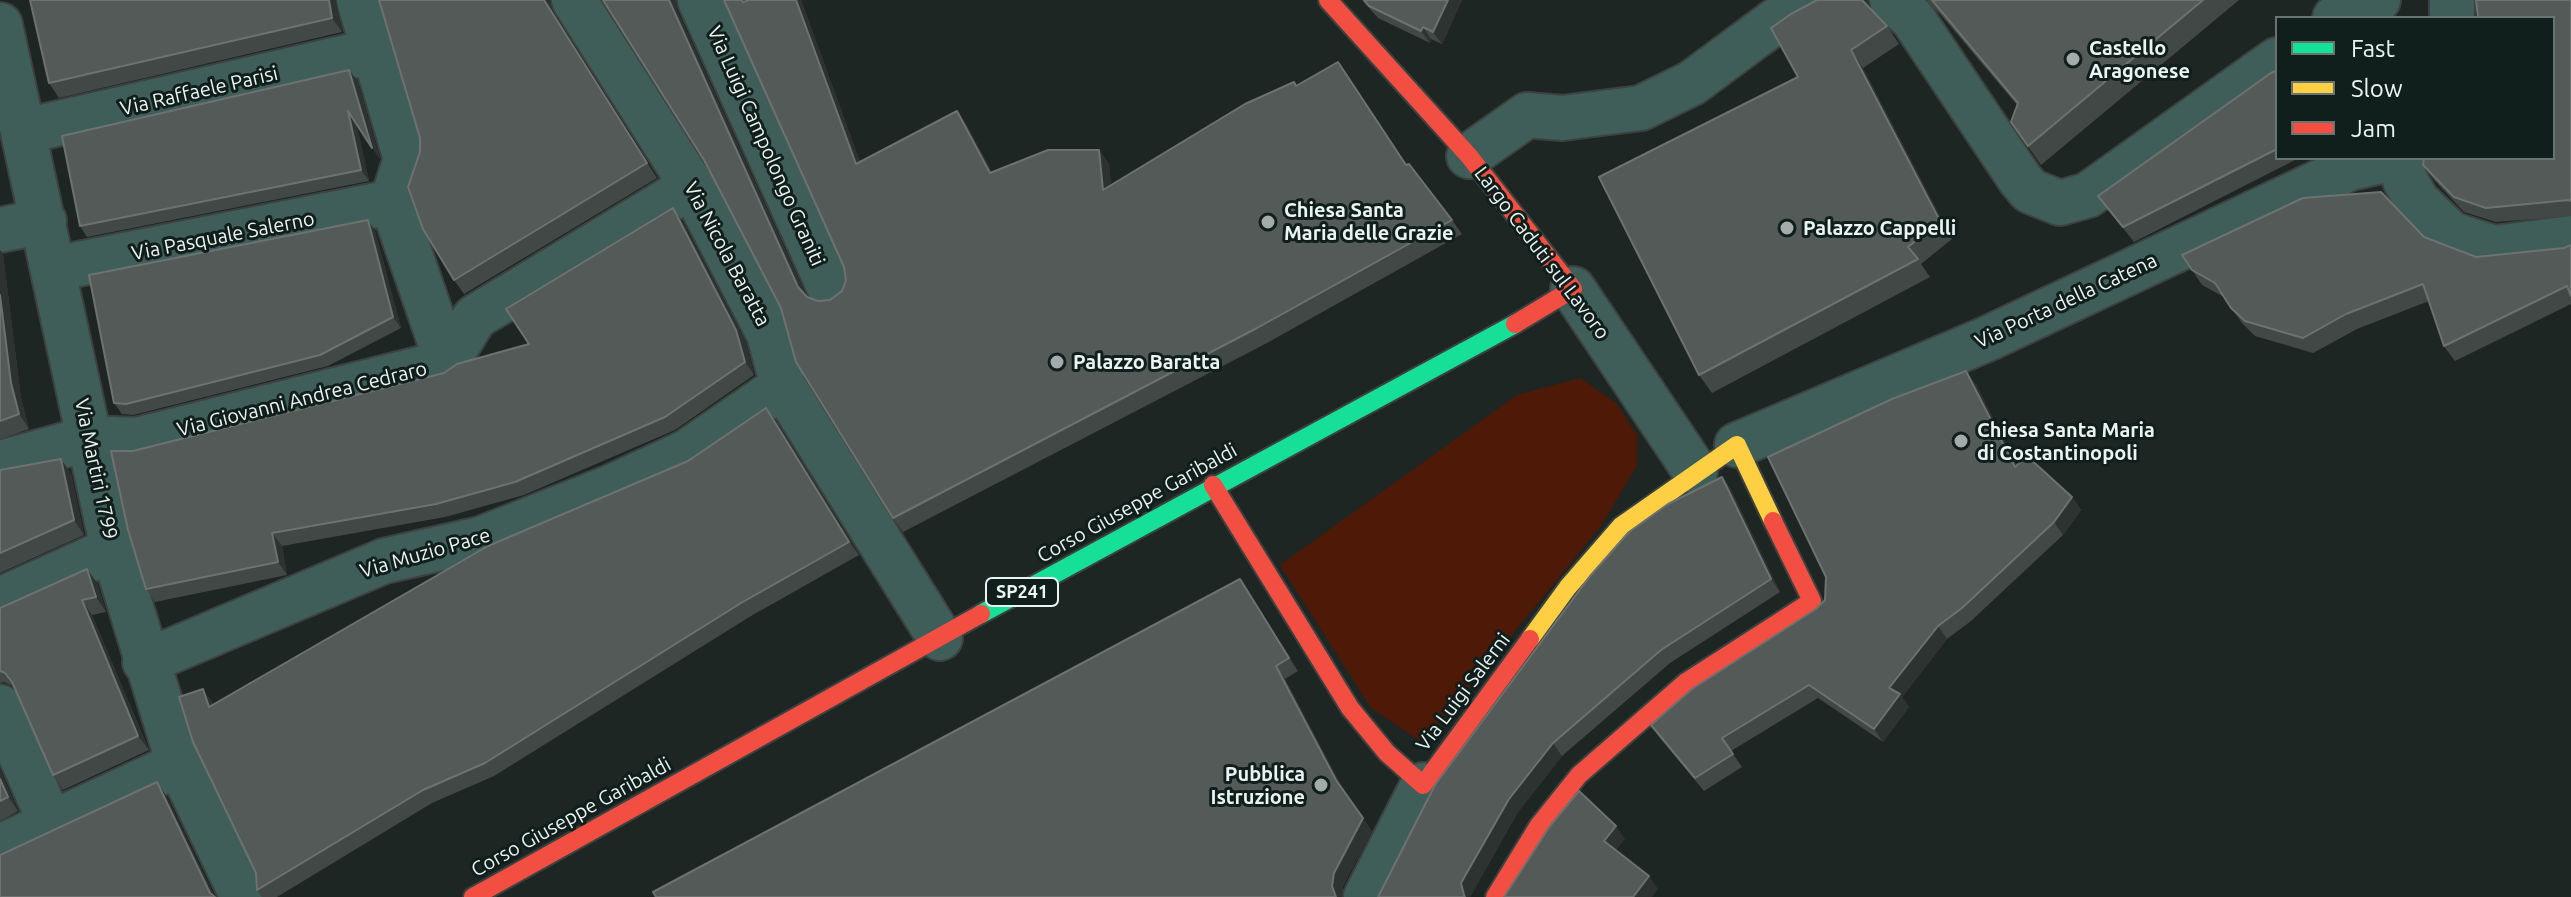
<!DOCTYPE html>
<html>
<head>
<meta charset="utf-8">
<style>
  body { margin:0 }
  #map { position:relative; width:2571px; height:897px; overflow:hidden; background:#1e2624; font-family:Ubuntu,sans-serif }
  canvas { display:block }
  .legend { position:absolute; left:2275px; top:16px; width:280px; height:144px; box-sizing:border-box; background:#111f1c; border:2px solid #687472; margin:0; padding:10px 14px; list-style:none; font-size:24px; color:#ebf4f2 }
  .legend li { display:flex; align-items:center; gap:16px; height:40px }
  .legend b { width:40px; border:2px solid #687472 }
</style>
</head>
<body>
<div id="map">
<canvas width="2571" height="897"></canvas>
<ul class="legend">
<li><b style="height:10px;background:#16e098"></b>Fast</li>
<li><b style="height:10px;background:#ffcf43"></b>Slow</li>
<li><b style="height:10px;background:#f24e42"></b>Jam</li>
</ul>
</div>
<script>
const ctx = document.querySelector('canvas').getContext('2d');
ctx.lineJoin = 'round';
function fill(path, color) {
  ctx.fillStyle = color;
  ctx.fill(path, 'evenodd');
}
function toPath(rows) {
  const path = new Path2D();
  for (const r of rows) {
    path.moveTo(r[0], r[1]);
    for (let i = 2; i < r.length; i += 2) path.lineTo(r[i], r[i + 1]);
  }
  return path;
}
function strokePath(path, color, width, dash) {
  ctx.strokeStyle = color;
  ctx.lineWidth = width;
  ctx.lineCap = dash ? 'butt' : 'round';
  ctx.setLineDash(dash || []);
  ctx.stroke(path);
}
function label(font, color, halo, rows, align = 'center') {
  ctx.font = font + ' Ubuntu,sans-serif';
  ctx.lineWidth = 6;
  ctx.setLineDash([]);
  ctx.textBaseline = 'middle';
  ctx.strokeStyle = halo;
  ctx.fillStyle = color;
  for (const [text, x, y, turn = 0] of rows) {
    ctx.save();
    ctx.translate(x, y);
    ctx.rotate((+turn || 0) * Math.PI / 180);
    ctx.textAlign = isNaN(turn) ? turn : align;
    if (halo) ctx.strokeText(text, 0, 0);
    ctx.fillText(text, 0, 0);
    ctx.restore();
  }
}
const green = toPath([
  [1580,378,1616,403,1637,435,1637,465,1601,526,1423,743,1371,708,1280,565,1517,395]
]);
const street = toPath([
  [359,0,406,159,392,202,447,362],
  [574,0,692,186,769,334,783,386,940,638],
  [700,0,831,291],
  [1892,0,1913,19,2020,179,2030,191,2060,203,2088,195,2277,60],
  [2452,0,2452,13],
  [2335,18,2349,8,2378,0],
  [0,25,113,549,179,764,243,897],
  [25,131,373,51],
  [1469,156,1527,115,1562,118,1641,108,1692,83,1804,0],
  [2399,158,2405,180,2417,201,2451,234,2494,248,2571,238],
  [0,230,44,221],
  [53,269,392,202],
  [1573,289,1695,471],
  [1737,445,1989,338,2350,168,2394,158],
  [0,463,90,438,136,440,447,362,475,317,692,186],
  [0,600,113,549],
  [145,662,384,561,481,539,609,488,687,452,783,386],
  [0,707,50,822],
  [0,847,179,764],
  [1366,897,1423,785]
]);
const fast = toPath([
  [981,614,1515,324]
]);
const slow = toPath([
  [1530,639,1568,587,1621,526,1737,445,1773,521]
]);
const jam = toPath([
  [1328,0,1469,156,1573,289,1515,324],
  [1213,485,1350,708,1387,753,1423,785,1530,639],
  [473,897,981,614],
  [1495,897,1539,825,1579,775,1686,682,1812,601,1773,521]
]);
const wall = toPath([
  [30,0,336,0,342,32,59,98,49,83],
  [801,0,860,162,957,111,967,126,992,172,1099,150,1109,164,1111,185,1296,86,1407,165,1452,220,1462,234,1267,343,903,532,893,518,781,308,704,160,677,10,806,296,818,301,830,300,842,291,846,280,844,267,747,1],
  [1362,0,1462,0,1442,44,1431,39,1430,43,1378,18],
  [1926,0,2239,0,2041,165,2011,122,2017,105,1941,15],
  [2571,0,2571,216,2496,222,2464,212,2434,180,2423,165,2553,158],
  [549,2,553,13,657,178,464,294,454,280,420,152,420,138],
  [1872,10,1887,26,1899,44,1863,68,1952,239,1921,264,1930,277,1712,393,1699,375,1798,77],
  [2277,70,2277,158,2299,158,2134,242,2098,196],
  [357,80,380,159,356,123,369,181,87,237,80,226],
  [682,221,746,343,754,375,675,430,524,495,445,517,282,546,287,575,155,602,146,589,133,451,444,373,529,344],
  [375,231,401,328,328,366,133,415,122,414,114,403],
  [2424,237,2476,257,2564,248,2571,245,2571,304,2455,361,2444,346,2429,301,2357,329,2313,353,2255,336,2242,323,2224,297,2202,285,2182,255],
  [0,250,3,254,21,398,29,429,0,439],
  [1976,384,2016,465,2072,497,2081,510,2063,535,1971,621,1947,639,1902,697,1909,707,1883,742,1818,698,1731,751,1742,767,1704,791,1660,738,1651,725,1816,609,1825,600],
  [776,421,859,555,751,616,494,776,432,803,277,897,262,897,257,890,256,873,213,703,213,705,688,461],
  [61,459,71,474,84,535,0,573,0,470],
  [1722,477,1731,490,1780,592,1670,663,1562,756,1518,812,1470,897,1378,897],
  [87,569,97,583,106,612,92,615,149,750,63,790,53,775,15,687,4,682,0,683,0,608],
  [1240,579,1298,671,1285,679,1345,793,1372,831,1343,886,1342,897,656,897],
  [0,770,18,811,0,821]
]);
const shadedWall = toPath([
  [329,0,336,0,342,32,332,18],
  [544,0,550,0,553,13,657,178],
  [669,0,676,0,677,10,808,301,798,287],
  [796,0,801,0,866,178,856,164],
  [1448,0,1462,0,1442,44,1433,32],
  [1862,0,1868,0,1875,18],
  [1423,27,1431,39,1430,43,1421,31],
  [1851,50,1863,68,1952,239,1940,221],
  [349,70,357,80,380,159,372,148],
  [348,111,356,121,369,181,361,170],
  [957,111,967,126,1000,187,990,173],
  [1099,150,1109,164,1113,204,1103,190],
  [673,208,682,221,746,343,754,375,745,362],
  [368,220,375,231,401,328,393,317],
  [0,250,3,254,21,398,29,429,19,414,11,383,0,295],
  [1966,371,1976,384,2024,479,2015,467],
  [766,408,776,421,859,555,849,542],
  [61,459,71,474,84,535,74,520],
  [1722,477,1731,490,1780,592,1771,579],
  [2072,497,2081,510,2063,535,2054,522],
  [272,533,282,546,287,575,278,562],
  [87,569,97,583,106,612,96,597],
  [1240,579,1249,592,1298,671,1289,658],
  [82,600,92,615,149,750,138,736],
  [1938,626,1947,639,1902,697,1909,707,1883,742,1874,729,1889,688],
  [1276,666,1285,679,1345,793,1336,780],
  [203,689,213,703,218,720,209,707],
  [1553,743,1562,756,1518,812,1470,897,1465,897,1461,883,1509,799],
  [0,770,18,811,8,797,0,779],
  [157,782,167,797,215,897,210,893],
  [1363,818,1372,831,1343,886,1342,897,1336,897,1332,886,1334,873],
  [1616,826,1625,839,1613,854,1604,841],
  [1649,876,1658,889,1652,897,1633,897]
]);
const building = toPath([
  [30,0,329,0,332,18,49,83,30,0],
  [379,0,544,0,647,163,454,280,423,229,408,187,420,152,420,138,379,0],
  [603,0,669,0,798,287,807,297,818,301,830,300,842,291,846,280,844,267,724,0,742,0,743,2,749,0,796,0,856,164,957,111,990,173,1048,150,1099,150,1103,190,1245,104,1294,82,1296,86,1338,62,1406,165,1409,164,1452,220,1257,328,893,518,796,362,781,308,704,160,603,0],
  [1364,0,1448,0,1433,32,1423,27,1421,31,1369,6,1364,0],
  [1817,0,1862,0,1887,26,1851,50,1940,221,1908,247,1918,259,1699,375,1599,177,1798,77,1771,28,1791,14,1817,0],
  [1932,0,2203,0,2028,146,2011,122,2018,103,1932,0],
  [2476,0,2571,0,2571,201,2569,200,2486,208,2454,197,2423,165,2424,158,2553,158,2553,18,2478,18,2476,0],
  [349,70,372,148,348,111,361,170,80,226,62,136,349,70],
  [2277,70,2277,149,2123,227,2098,196,2271,73,2277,70],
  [2381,192,2424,237,2476,257,2564,248,2571,245,2571,296,2567,286,2444,346,2423,284,2346,314,2303,338,2245,321,2231,308,2215,283,2192,270,2182,255,2303,198,2381,192],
  [673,208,736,330,745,362,665,417,515,482,436,504,272,533,278,562,146,589,128,530,111,451,133,451,444,373,457,364,529,344,506,309,673,208],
  [368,220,393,317,320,355,126,404,114,403,89,275,368,220],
  [0,295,11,383,19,414,0,421,0,295],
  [1966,371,2015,467,2027,456,2072,497,2054,522,1962,608,1938,626,1889,688,1900,694,1874,729,1809,685,1722,738,1733,754,1695,778,1651,725,1692,689,1816,609,1825,600,1826,577,1768,457,1892,399,1966,371],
  [766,408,849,542,741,603,485,763,423,790,257,890,256,873,193,742,179,697,203,689,209,707,488,546,688,461,766,408],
  [61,459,74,520,0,553,0,470,61,459],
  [1722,477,1771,579,1661,650,1553,743,1509,799,1461,883,1464,895,1465,897,1378,897,1435,785,1590,576,1629,532,1668,504,1722,477],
  [87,569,96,597,82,600,138,736,53,775,12,682,5,673,0,671,0,608,87,569],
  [1240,579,1289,658,1276,666,1336,780,1363,818,1334,873,1332,886,1336,897,656,897,653,892,1240,579],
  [0,779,8,797,0,801,0,779],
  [157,782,210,893,215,897,0,897,0,855,157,782],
  [1579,791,1616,826,1604,841,1649,876,1633,897,1504,897,1550,826,1579,791]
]);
const markers = [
  [2073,59,8,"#a3acaa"],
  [1268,222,8,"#a3acaa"],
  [1787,228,8,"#a3acaa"],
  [1057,362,8,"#a3acaa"],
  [1961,441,8,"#a3acaa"],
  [1321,785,8,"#a3acaa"]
];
const shields = [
  [1022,592,72]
];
const shieldNames = [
  ["SP241",1022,592]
];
const poiNames = [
  ["Castello",2089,48],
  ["Aragonese",2089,71],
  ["Chiesa Santa",1284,210],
  ["Maria delle Grazie",1284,233],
  ["Palazzo Cappelli",1803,228],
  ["Palazzo Baratta",1073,362],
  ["Chiesa Santa Maria",1977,430],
  ["di Costantinopoli",1977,453],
  ["Pubblica",1305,774,"right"],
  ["Istruzione",1305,797,"right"]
];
const streetNames = [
  ["Via Raffaele Parisi",199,91,-13],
  ["Via Luigi Campolongo Graniti",766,146,66],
  ["Via Pasquale Salerno",223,236,-11],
  ["Largo Caduti sul Lavoro",1542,253,53],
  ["Via Nicola Baratta",727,254,62],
  ["Via Porta della Catena",2066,301,-25],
  ["Via Giovanni Andrea Cedraro",302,399,-14],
  ["Via Martiri 1799",96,469,78],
  ["Corso Giuseppe Garibaldi",1137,503,-29],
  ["Via Muzio Pace",425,553,-16],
  ["Via Luigi Salerni",1463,692,-53],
  ["Corso Giuseppe Garibaldi",571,817,-29]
];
fill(green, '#4e1906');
strokePath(street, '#3c4240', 48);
strokePath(fast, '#3c4240', 22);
strokePath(slow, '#3c4240', 22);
strokePath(jam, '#3c4240', 22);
strokePath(street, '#3f5e59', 44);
strokePath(fast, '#16e098', 18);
strokePath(slow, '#ffcf43', 18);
strokePath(jam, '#f24e42', 18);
fill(wall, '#424846');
fill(shadedWall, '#2c3331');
fill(building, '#545a58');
strokePath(building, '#6c7270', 2);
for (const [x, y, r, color] of markers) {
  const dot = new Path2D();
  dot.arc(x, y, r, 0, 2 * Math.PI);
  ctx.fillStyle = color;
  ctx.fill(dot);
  strokePath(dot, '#111f1c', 3);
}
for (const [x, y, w] of shields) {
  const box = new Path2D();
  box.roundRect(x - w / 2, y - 14, w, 28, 6);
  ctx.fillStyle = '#111f1c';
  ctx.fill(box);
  strokePath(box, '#ebf4f2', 2);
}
label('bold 18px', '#ebf4f2', null, shieldNames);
label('bold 20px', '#ebf4f2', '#111f1c', poiNames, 'left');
label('20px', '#ebf4f2', '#111f1c', streetNames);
</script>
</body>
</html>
